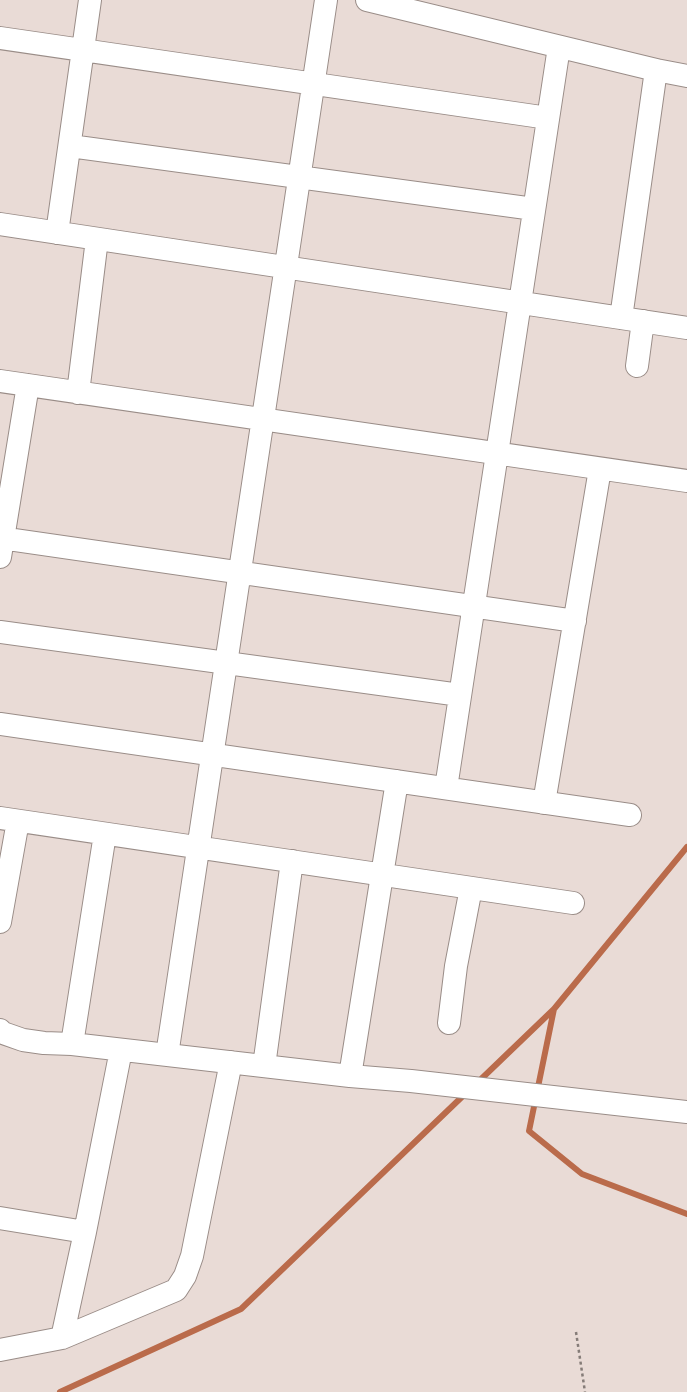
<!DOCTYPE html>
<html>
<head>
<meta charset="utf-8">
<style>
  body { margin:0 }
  canvas { display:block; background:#e9dbd6 }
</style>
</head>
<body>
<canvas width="687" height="1392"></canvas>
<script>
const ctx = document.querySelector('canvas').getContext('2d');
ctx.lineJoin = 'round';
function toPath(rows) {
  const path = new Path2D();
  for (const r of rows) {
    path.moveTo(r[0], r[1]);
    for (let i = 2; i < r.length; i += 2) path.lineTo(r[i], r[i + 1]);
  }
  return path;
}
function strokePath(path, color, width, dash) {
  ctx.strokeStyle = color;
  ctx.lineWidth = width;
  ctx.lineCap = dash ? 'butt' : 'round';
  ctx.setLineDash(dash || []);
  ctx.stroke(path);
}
const stream = toPath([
  [554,1009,529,1131,582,1174,687,1214],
  [477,1083,554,1009,687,847],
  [60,1392,241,1309,466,1093]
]);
const path = toPath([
  [576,1332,585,1392]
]);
const minor = toPath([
  [367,0,656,70,687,76],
  [0,38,548,118],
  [70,146,534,209],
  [0,224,687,328],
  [57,233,90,0],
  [621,318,656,70],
  [637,366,643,321],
  [0,381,687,481],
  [78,393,97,239],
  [0,538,575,621],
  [0,557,28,385],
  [0,632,460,695],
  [0,724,630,815],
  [446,788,559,47],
  [544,803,600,469],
  [0,818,573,903],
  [0,922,18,821],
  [449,1023,456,966,471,888],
  [0,1030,3,1033,23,1040,44,1043,72,1044,350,1076,411,1081,687,1112],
  [72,1044,105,834],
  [167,1055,326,0],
  [264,1066,292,861],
  [350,1076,397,781],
  [0,1218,85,1232],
  [62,1338,85,1232,121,1050],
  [0,1350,62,1338,176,1290,185,1276,192,1256,231,1062]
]);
strokePath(stream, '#ba6b4b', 6);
strokePath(minor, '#9a8d88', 24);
strokePath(path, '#857c78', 2.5, [3, 3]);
strokePath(minor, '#fff', 22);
</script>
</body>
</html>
